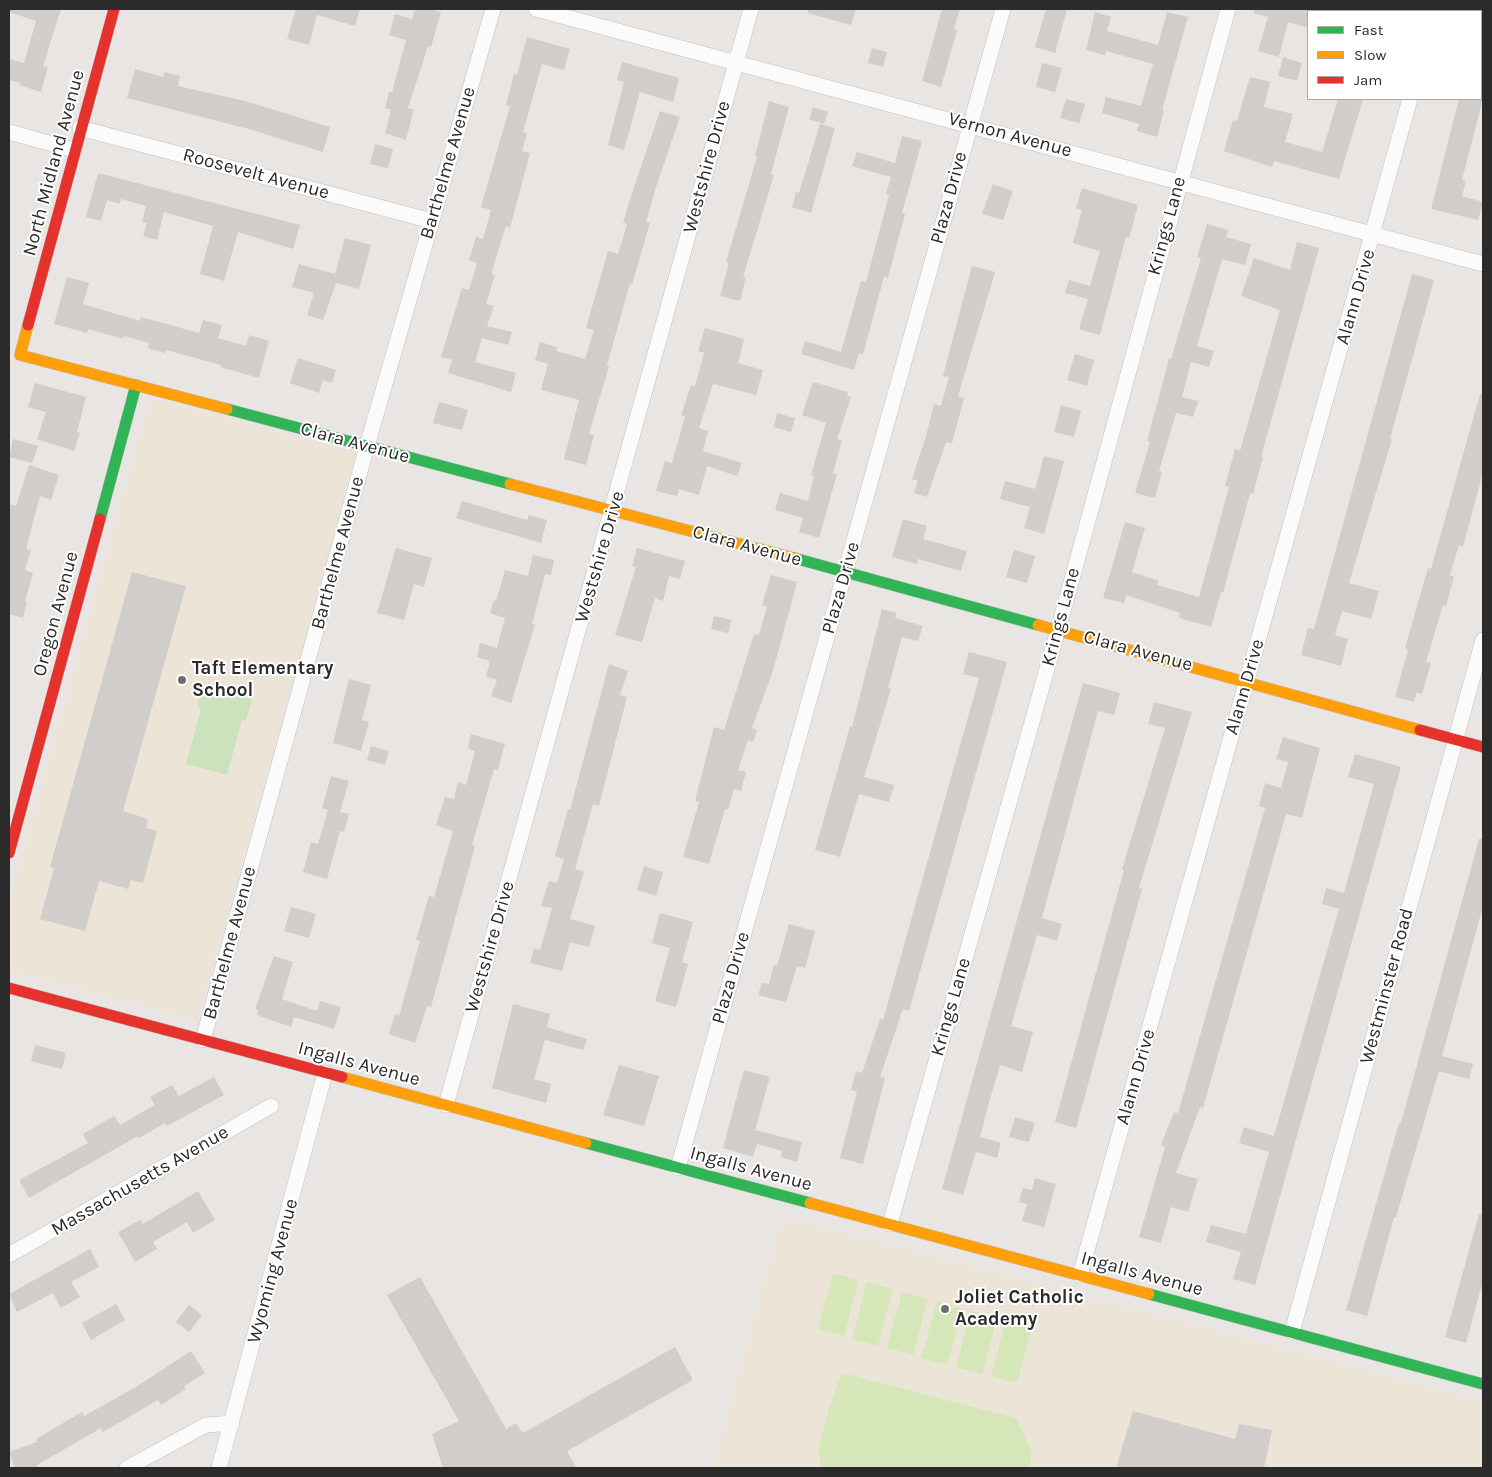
<!DOCTYPE html>
<html>
<head>
<meta charset="utf-8">
<style>
  body { margin:0 }
  #map { position:relative; width:1492px; height:1477px; overflow:hidden; background:#e8e5e2; font-family:Karla,sans-serif }
  canvas { display:block }
  .frame { position:absolute; inset:0; border:10px solid #2b2b2b; pointer-events:none }
  .legend { position:absolute; left:1307px; top:10px; width:175px; height:90px; box-sizing:border-box; background:#fff; border:1px solid #aaa; margin:0; padding:6px 9px; list-style:none; font-size:15px; color:#2b2b2b }
  .legend li { display:flex; align-items:center; gap:10px; height:25px }
  .legend b { width:25px; border:1px solid #aaa }
</style>
</head>
<body>
<div id="map">
<canvas width="1492" height="1477"></canvas>
<div class="frame"></div>
<ul class="legend">
<li><b style="height:6px;background:#30b455"></b>Fast</li>
<li><b style="height:6px;background:#ff9f0a"></b>Slow</li>
<li><b style="height:6px;background:#e5322d"></b>Jam</li>
</ul>
</div>
<script>
const ctx = document.querySelector('canvas').getContext('2d');
ctx.lineJoin = 'round';
function fill(path, color) {
  ctx.fillStyle = color;
  ctx.fill(path, 'evenodd');
}
function toPath(rows) {
  const path = new Path2D();
  for (const r of rows) {
    path.moveTo(r[0], r[1]);
    for (let i = 2; i < r.length; i += 2) path.lineTo(r[i], r[i + 1]);
  }
  return path;
}
function strokePath(path, color, width, dash) {
  ctx.strokeStyle = color;
  ctx.lineWidth = width;
  ctx.lineCap = dash ? 'butt' : 'round';
  ctx.setLineDash(dash || []);
  ctx.stroke(path);
}
function label(font, color, halo, rows, align = 'center') {
  ctx.font = font + ' Karla,sans-serif';
  ctx.lineWidth = 4;
  ctx.setLineDash([]);
  ctx.textBaseline = 'middle';
  ctx.strokeStyle = halo;
  ctx.fillStyle = color;
  for (const [text, x, y, turn = 0] of rows) {
    ctx.save();
    ctx.translate(x, y);
    ctx.rotate((+turn || 0) * Math.PI / 180);
    ctx.textAlign = isNaN(turn) ? turn : align;
    if (halo) ctx.strokeText(text, 0, 0);
    ctx.fillText(text, 0, 0);
    ctx.restore();
  }
}
const education = toPath([
  [150,398,357,454,197,1020,9,970,9,906],
  [782,1217,1483,1401,1483,1468,713,1468]
]);
const green = toPath([
  [203,686,252,699,246,721,242,720,227,775,186,764,201,709,197,707]
]);
const pitch = toPath([
  [833,1273,859,1280,844,1336,818,1329],
  [867,1282,893,1289,878,1346,852,1339],
  [902,1292,928,1299,913,1355,887,1348],
  [937,1302,963,1309,947,1365,921,1358],
  [971,1311,997,1318,982,1374,956,1367],
  [1006,1320,1032,1327,1017,1383,991,1376],
  [842,1373,1016,1418,1032,1453,1029,1468,822,1468,818,1450,830,1405]
]);
const building = toPath([
  [9,9,61,9,43,66,48,67,41,92,19,85,20,83,9,80,9,59,24,63,36,21,9,12],
  [296,9,360,9,355,26,317,15,309,45,287,39],
  [415,9,429,9,441,12,431,47,428,46,408,108,414,109,406,140,385,133,391,110,385,108,389,92,392,92,406,40,389,35,395,14,412,19],
  [808,9,856,9,851,25,808,13],
  [942,9,960,9,954,29,957,30,941,87,922,81],
  [1046,9,1067,9,1055,53,1035,47],
  [1254,9,1308,9,1308,28,1288,22,1279,57,1258,51,1268,17,1254,13],
  [1095,12,1111,17,1107,31,1158,45,1167,12,1188,17,1162,110,1164,111,1157,137,1137,131,1139,124,1102,113,1106,97,1141,106,1153,64,1106,51,1105,55,1086,50],
  [527,37,570,49,564,70,542,64,523,132,527,133,522,151,530,153,510,228,506,226,491,274,495,275,486,304,494,306,487,326,512,332,508,345,482,338,475,362,516,373,511,392,448,373,452,360,441,357,462,288,469,290,477,263,469,260,476,237,483,239,491,210,481,207,510,106,506,105,514,74,517,75],
  [872,48,887,52,883,67,868,63],
  [1283,57,1302,63,1297,81,1278,76],
  [622,62,679,78,673,102,640,92,624,150,608,145,624,82,617,80],
  [1042,63,1062,68,1055,92,1036,87],
  [135,69,163,77,165,72,180,76,178,86,245,101,330,127,323,152,249,129,127,98],
  [1250,77,1270,82,1264,107,1293,114,1285,142,1322,152,1338,99,1363,99,1339,179,1274,161,1272,167,1224,151,1233,120,1237,121],
  [1066,99,1085,104,1079,123,1060,118],
  [1459,99,1483,99,1462,180,1466,181,1462,196,1483,202,1478,220,1431,209],
  [769,101,789,107,771,174,774,175,743,277,746,277,740,301,720,296,729,263,726,262,757,157,755,156],
  [813,107,828,112,824,124,809,119],
  [660,111,680,117,656,187,646,222,650,223,632,284,630,283,607,365,609,366,589,434,594,435,586,465,564,459,579,400,541,390,548,364,535,360,540,342,557,347,556,351,585,359,594,330,586,328,608,251,618,254,627,224,623,223,632,193],
  [820,124,835,128,811,213,792,207,796,192,799,193],
  [902,136,922,141,902,213,905,214,888,278,884,277,863,354,859,353,854,370,801,354,805,341,841,352,861,281,866,282,889,195,886,194,891,177,852,166,857,152,895,163],
  [375,144,393,149,388,168,370,164],
  [98,173,300,225,293,249,238,232,224,281,200,274,213,226,164,212,157,240,143,236,147,223,142,222,146,206,121,199,119,204,107,200,101,221,86,217],
  [993,184,1013,191,1003,220,982,214],
  [1082,188,1138,205,1129,238,1126,237,1100,335,1079,329,1088,299,1065,293,1069,280,1090,286,1100,251,1073,243,1082,210,1076,208],
  [1207,224,1228,230,1226,237,1251,244,1245,265,1222,259,1197,346,1214,351,1209,367,1191,362,1182,397,1198,401,1193,417,1176,413,1159,471,1162,472,1155,498,1135,493,1150,442,1147,441,1169,359,1171,359,1201,258,1197,257],
  [345,238,371,245,359,289,336,283,323,320,307,315,314,293,292,287,299,264,335,274],
  [1297,242,1319,248,1261,457,1263,457,1253,494,1250,493,1223,593,1221,592,1211,627,1179,618,1180,613,1126,595,1124,603,1103,598,1125,522,1145,528,1132,572,1159,581,1157,585,1199,597,1229,487,1225,486,1235,449,1240,451,1280,310,1241,296,1254,258,1290,270],
  [972,266,995,272,958,396,964,398,952,443,946,442,927,497,914,493,918,481,912,479,926,436,934,404,941,406,949,377,943,376],
  [1412,274,1434,280,1390,439,1392,439,1349,583,1379,591,1371,619,1342,611,1335,635,1348,639,1341,666,1301,655,1308,628,1314,629],
  [67,277,89,283,83,304,140,321,141,317,199,333,203,320,222,325,218,338,246,346,249,335,269,341,259,378,220,367,221,365,166,350,165,353,148,348,149,343,124,336,123,339,88,329,87,333,54,324],
  [705,328,744,339,738,363,763,370,756,395,713,384,699,428,708,431,703,451,742,463,737,476,707,466,699,495,679,489,677,496,656,491,665,461,672,463,685,416,681,415,691,385,695,386,704,353,698,351],
  [1075,354,1094,360,1087,386,1067,380],
  [298,358,336,370,332,383,323,380,319,393,290,383],
  [813,382,848,392,847,396,851,397,837,439,842,440,833,473,837,474,819,538,799,532,803,518,775,510,780,493,808,501,814,476,811,475,826,423,802,415],
  [35,383,86,397,77,432,80,433,74,451,37,439,46,412,28,407],
  [1480,394,1483,395,1483,472,1463,547,1459,545,1450,575,1454,577,1446,606,1443,605,1426,662,1431,663,1422,694,1416,693,1414,702,1395,697,1408,650,1405,648,1428,568,1431,569],
  [439,402,468,410,462,430,433,423],
  [1061,405,1081,411,1074,437,1054,432],
  [777,413,795,418,791,432,774,427],
  [13,439,38,446,32,463,9,457],
  [1044,456,1064,461,1044,534,1024,528,1030,507,1000,499,1005,481,1035,489],
  [29,465,59,475,51,500,40,496,26,549,31,550,25,570,33,573,25,601,27,602,23,618,9,614,9,504,16,506],
  [462,501,527,520,529,515,547,520,541,543,456,518],
  [903,519,927,526,923,539,967,551,961,571,918,559,917,564,892,557],
  [396,548,432,558,424,587,414,584,404,620,377,613],
  [637,548,685,561,680,579,669,576,663,601,655,598,642,642,615,635,636,567,632,566],
  [1014,550,1035,556,1027,583,1006,577],
  [533,555,554,560,551,575,545,574,532,624,535,625,511,703,491,696,497,680,486,676,490,661,477,657,480,643,497,648,505,618,490,613,494,600,496,601,505,570,528,576],
  [132,572,186,586,123,811,148,819,146,828,157,831,143,883,131,880,128,889,99,881,85,931,40,919,54,868,50,867],
  [771,575,797,582,773,671,752,728,757,730,753,742,748,740,738,770,746,772,741,791,734,789,728,810,725,809,709,864,683,857,699,802,695,801,714,727,724,730,754,634,759,635,767,607,762,605],
  [882,609,897,613,895,618,923,626,918,641,902,637,888,688,891,689,864,777,894,785,889,802,859,794,840,857,815,850,850,726,852,727],
  [714,616,732,620,728,633,711,629],
  [969,652,1007,662,909,1011,903,1009,880,1077,885,1078,863,1164,840,1158,857,1092,851,1090,856,1071,862,1073,880,1019,883,1020,979,678,963,674],
  [609,664,628,671,620,695,627,697,599,806,593,804,575,869,584,872,570,919,595,926,589,947,570,942,562,971,530,963,534,948,540,950,552,908,541,906,549,881,557,883,564,859,555,856,568,809,570,810],
  [349,679,371,685,362,720,369,722,361,751,333,743],
  [1083,683,1120,693,1114,715,1098,711,1042,918,1062,924,1057,941,1037,935,1011,1026,1033,1032,1022,1072,1000,1065,988,1106,980,1137,1001,1143,997,1158,976,1152,963,1195,942,1189],
  [1154,702,1192,712,1139,888,1142,889,1076,1128,1055,1122,1124,870,1122,869,1165,728,1148,724],
  [471,734,505,744,498,770,494,769,472,845,475,846,431,1007,427,1006,415,1043,389,1034,395,1014,399,1016,420,941,416,940,429,896,434,897,453,831,436,825,445,797,454,799,458,782,466,785,475,751,468,748],
  [1283,737,1320,748,1302,818,1286,814,1203,1108,1200,1107,1176,1173,1198,1179,1188,1212,1171,1207,1161,1243,1139,1237,1165,1147,1161,1145,1174,1112,1178,1113,1265,808,1259,806,1265,783,1281,788,1288,762,1276,759],
  [371,746,389,751,385,765,367,760],
  [1355,754,1401,767,1255,1285,1233,1279,1241,1252,1206,1242,1211,1225,1246,1234,1269,1152,1239,1143,1244,1127,1274,1136,1339,909,1322,904,1326,888,1344,893,1374,784,1348,777],
  [331,776,349,781,340,812,349,814,344,832,340,831,327,879,303,872,311,842,318,844,328,810,322,808],
  [1479,839,1483,839,1483,906,1442,1056,1473,1064,1469,1079,1439,1071,1396,1217,1394,1217,1367,1316,1346,1310,1399,1123,1401,1123],
  [644,866,663,872,656,896,637,890],
  [291,907,316,914,309,938,284,931],
  [660,913,693,922,682,962,688,964,676,1007,655,1001,670,948,652,943],
  [789,924,815,931,805,968,797,966,786,1002,758,995,762,983,769,984,774,965,777,966],
  [274,956,293,962,282,999,317,1011,320,1001,341,1007,334,1029,294,1017,291,1027,257,1015,258,1010,255,1009],
  [513,1004,550,1014,547,1027,587,1039,583,1050,545,1040,534,1079,551,1084,546,1103,492,1088],
  [35,1045,66,1053,62,1069,31,1061],
  [619,1065,659,1076,644,1126,603,1115],
  [744,1070,770,1077,755,1130,802,1142,797,1162,781,1157,782,1151,757,1144,753,1157,723,1148],
  [214,1077,224,1095,167,1126,165,1123,139,1138,138,1136,29,1198,19,1180,88,1143,83,1134,114,1116,120,1125,155,1105,150,1097,172,1085,179,1096],
  [1015,1117,1035,1123,1029,1142,1009,1137],
  [1035,1178,1056,1184,1044,1227,1022,1221,1027,1204,1019,1202,1023,1188,1032,1190],
  [198,1191,215,1220,193,1233,187,1222,153,1242,157,1249,135,1262,118,1232,140,1220,143,1224],
  [1479,1214,1483,1214,1483,1281,1466,1343,1445,1337],
  [90,1249,99,1267,71,1282,80,1297,61,1308,53,1293,17,1312,9,1294],
  [420,1277,506,1429,516,1423,523,1433,675,1347,693,1380,567,1451,577,1468,443,1468,432,1434,459,1421,387,1295],
  [116,1304,125,1320,91,1340,82,1323],
  [189,1305,202,1315,189,1332,176,1322],
  [191,1351,205,1373,184,1386,186,1389,161,1405,158,1400,103,1432,101,1428,37,1465,38,1468,15,1468,9,1452,37,1442,36,1439,82,1412,84,1416,136,1387],
  [1133,1411,1235,1439,1239,1424,1272,1430,1264,1468,1116,1468]
]);
const street = toPath([
  [536,9,1483,264],
  [1434,11,1435,9],
  [80,128,432,221],
  [9,132,74,150],
  [203,1040,367,446,493,9],
  [446,1105,751,9],
  [678,1168,1003,9],
  [890,1224,1058,630,1228,9],
  [9,1255,271,1106],
  [1080,1275,1410,99],
  [1292,1332,1483,640],
  [127,1468,206,1425,232,1423],
  [219,1468,325,1073]
]);
const fast = toPath([
  [227,409,510,484],
  [100,519,136,385],
  [794,558,1038,625],
  [586,1143,810,1203],
  [1149,1294,1483,1384]
]);
const slow = toPath([
  [28,325,20,355,227,409],
  [510,484,794,558],
  [1038,625,1420,730],
  [342,1077,586,1143],
  [810,1203,1149,1294]
]);
const jam = toPath([
  [28,325,114,9],
  [1420,730,1483,747],
  [9,853,100,519],
  [9,988,342,1077]
]);
const markers = [
  [182,680,5,"#6d6c6b"],
  [945,1309,5,"#6d6c6b"]
];
const streetNames = [
  ["Vernon Avenue",1010,135,15],
  ["North Midland Avenue",54,163,-75],
  ["Barthelme Avenue",448,163,-74],
  ["Westshire Drive",707,167,-75],
  ["Roosevelt Avenue",256,174,15],
  ["Plaza Drive",949,198,-75],
  ["Krings Lane",1167,226,-75],
  ["Alann Drive",1356,297,-74],
  ["Clara Avenue",355,443,15],
  ["Clara Avenue",747,546,15],
  ["Barthelme Avenue",338,553,-75],
  ["Westshire Drive",600,557,-74],
  ["Plaza Drive",841,588,-74],
  ["Oregon Avenue",56,614,-75],
  ["Krings Lane",1061,617,-75],
  ["Clara Avenue",1138,651,15],
  ["Alann Drive",1245,687,-74],
  ["Barthelme Avenue",230,943,-75],
  ["Westshire Drive",490,947,-74],
  ["Plaza Drive",731,978,-74],
  ["Westminster Road",1387,986,-75],
  ["Krings Lane",951,1007,-74],
  ["Ingalls Avenue",359,1064,15],
  ["Alann Drive",1136,1077,-74],
  ["Ingalls Avenue",751,1169,15],
  ["Massachusetts Avenue",140,1181,-30],
  ["Wyoming Avenue",273,1271,-75],
  ["Ingalls Avenue",1142,1274,15]
];
const poiNames = [
  ["Taft Elementary",192,669],
  ["School",192,691],
  ["Joliet Catholic",955,1298],
  ["Academy",955,1320]
];
fill(education, '#ebe4d7');
fill(green, '#cbe3bc');
fill(pitch, '#d5e7b9');
fill(building, '#d0cdcb');
strokePath(street, '#c2c1c2', 16);
strokePath(fast, '#c2c1c2', 12);
strokePath(slow, '#c2c1c2', 12);
strokePath(jam, '#c2c1c2', 12);
strokePath(street, '#fcfbfb', 15);
strokePath(fast, '#30b455', 11);
strokePath(slow, '#ff9f0a', 11);
strokePath(jam, '#e5322d', 11);
for (const [x, y, r, color] of markers) {
  const dot = new Path2D();
  dot.arc(x, y, r, 0, 2 * Math.PI);
  ctx.fillStyle = color;
  ctx.fill(dot);
  strokePath(dot, '#fff', 2);
}
label('19px', '#2b2b2b', '#fff', streetNames);
label('bold 19px', '#2b2b2b', '#fff', poiNames, 'left');
</script>
</body>
</html>
